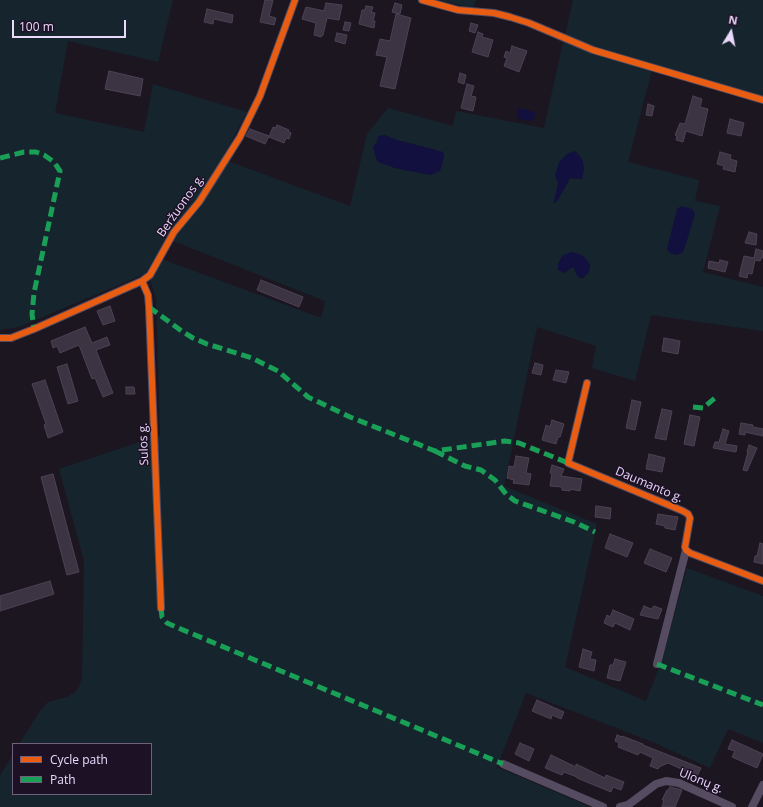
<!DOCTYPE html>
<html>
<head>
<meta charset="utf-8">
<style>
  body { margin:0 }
  #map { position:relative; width:763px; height:807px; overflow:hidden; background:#1c1621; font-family:"Open Sans",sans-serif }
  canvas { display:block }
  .legend { position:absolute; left:12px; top:743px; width:140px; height:52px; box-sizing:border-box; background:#1d1126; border:1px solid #6f617c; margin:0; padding:5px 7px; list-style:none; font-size:12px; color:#ebd9fc }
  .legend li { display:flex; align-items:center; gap:8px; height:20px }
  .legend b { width:20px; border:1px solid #6f617c }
  .north { position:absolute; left:711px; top:12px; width:40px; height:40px; -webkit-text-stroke:3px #1d1126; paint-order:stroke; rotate:10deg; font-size:11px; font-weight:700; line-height:16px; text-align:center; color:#ebd9fc }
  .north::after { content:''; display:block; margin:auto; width:14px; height:18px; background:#ebd9fc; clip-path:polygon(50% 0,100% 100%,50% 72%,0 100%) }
  .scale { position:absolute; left:12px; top:20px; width:114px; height:18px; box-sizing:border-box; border:2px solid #ebd9fc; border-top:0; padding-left:5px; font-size:12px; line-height:14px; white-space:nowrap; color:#ebd9fc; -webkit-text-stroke:3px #1d1126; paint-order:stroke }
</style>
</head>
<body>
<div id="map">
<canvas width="763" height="807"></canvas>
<ul class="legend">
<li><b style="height:5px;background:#e95d12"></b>Cycle path</li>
<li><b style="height:5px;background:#1a9f57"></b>Path</li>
</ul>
<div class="north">N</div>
<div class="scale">100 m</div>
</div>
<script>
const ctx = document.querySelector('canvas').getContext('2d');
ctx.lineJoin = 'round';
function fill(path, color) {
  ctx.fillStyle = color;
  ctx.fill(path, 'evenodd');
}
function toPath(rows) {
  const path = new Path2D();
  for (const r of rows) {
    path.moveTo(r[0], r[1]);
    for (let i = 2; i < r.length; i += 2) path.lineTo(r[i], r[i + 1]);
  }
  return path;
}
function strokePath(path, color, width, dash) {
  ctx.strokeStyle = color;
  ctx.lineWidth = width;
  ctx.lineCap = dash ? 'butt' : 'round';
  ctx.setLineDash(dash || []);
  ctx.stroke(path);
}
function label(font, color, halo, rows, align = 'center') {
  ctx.font = font + ' "Open Sans",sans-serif';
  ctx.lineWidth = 3;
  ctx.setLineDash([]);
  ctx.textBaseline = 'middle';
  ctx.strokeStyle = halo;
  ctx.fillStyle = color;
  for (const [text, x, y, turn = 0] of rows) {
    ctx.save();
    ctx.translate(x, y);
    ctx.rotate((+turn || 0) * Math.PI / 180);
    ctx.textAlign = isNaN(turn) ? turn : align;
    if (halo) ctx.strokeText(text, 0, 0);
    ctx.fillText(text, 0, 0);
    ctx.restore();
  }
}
const green = toPath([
  [0,0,173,0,158,62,68,41,55,113,144,132,153,84,247,112,222,159,200,195,145,274,19,327,0,330],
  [437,0,476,0,473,8],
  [573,0,763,0,763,96,596,47,565,35],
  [563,42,652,70,628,162,699,180,695,201,720,206,703,272,763,287,763,331,651,315,635,381,592,368,596,346,537,327,504,486,597,524,565,667,646,701,662,660,687,568,763,596,763,743,728,729,710,768,655,743,526,693,497,767,590,807,0,807,0,776,13,754,13,794,151,794,151,744,19,744,40,711,48,702,67,697,74,693,79,687,82,678,84,561,59,469,160,435,156,298,150,280,162,259,321,318,325,301,173,241,228,161,350,206,367,134,388,108,453,126,456,111,544,128],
  [384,135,397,140,436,150,431,175,395,168,373,147],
  [575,151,582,159,584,168,582,179,570,178,558,200,554,203,558,184],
  [574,252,585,258,590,265,586,275,583,278,580,278,577,275,574,268,571,268,566,272,558,270,558,264]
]);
const water = toPath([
  [519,108,534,112,535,114,534,119,529,121,517,118,517,110],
  [384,135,397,140,443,152,444,157,440,171,431,175,395,168,378,162,376,158,373,147,377,142,378,136],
  [575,151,582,159,584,168,582,179,570,178,558,200,553,204,558,184,555,175,559,162,567,154],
  [681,206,692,209,695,214,684,250,682,253,676,255,670,253,667,249,677,209],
  [571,252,582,255,588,261,590,265,589,272,583,278,578,277,574,268,571,268,564,273,558,270,558,264,562,256]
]);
const building = toPath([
  [265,0,273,0,269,16,276,18,274,25,260,22,265,0],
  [326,3,342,5,339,20,327,18,323,35,321,37,314,35,316,23,302,19,306,7,324,11,326,3],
  [395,3,402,5,400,14,392,12,395,3],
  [366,6,373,7,371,12,375,13,373,21,375,21,374,28,359,24,362,10,365,10,366,6],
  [207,9,233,15,232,23,214,19,213,24,204,22,207,9],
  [396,14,411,18,395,89,380,86,387,57,376,55,380,39,390,41,396,14],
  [345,22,351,23,349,31,343,30,345,22],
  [471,23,478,25,475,33,469,31,471,23],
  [478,32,483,34,482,37,493,40,488,57,472,52,478,32],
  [337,33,347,35,345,44,335,41,337,33],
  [512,46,527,51,519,72,504,66,507,58,504,57,506,51,510,53,512,46],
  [109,71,143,79,140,96,105,89,109,71],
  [460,73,466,75,464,84,458,82,460,73],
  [467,84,474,86,471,96,476,97,473,111,461,108,467,84],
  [693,96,702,99,700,107,708,109,702,136,686,131,683,142,676,140,677,136,675,135,680,123,685,124,693,96],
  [648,104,654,106,652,116,646,115,648,104],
  [730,119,744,123,741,136,727,133,730,119],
  [277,125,289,130,288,131,291,133,289,139,286,138,284,143,269,137,273,127,276,128,277,125],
  [250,129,269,136,265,144,246,136,250,129],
  [720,152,731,155,730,159,737,161,735,172,723,169,724,166,717,164,720,152],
  [749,232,757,234,756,245,745,243,749,232],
  [756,249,763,251,763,258,761,258,760,261,755,260,752,274,748,273,747,278,739,276,744,256,754,258,756,249],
  [720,260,728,262,725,272,708,268,709,261,719,263,720,260],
  [261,280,303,297,299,307,257,290,261,280],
  [110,306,115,321,103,325,97,311,110,306],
  [85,327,92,343,107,337,110,345,96,350,113,393,103,397,95,378,92,379,79,345,60,353,57,346,53,348,51,341,85,327],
  [664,338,680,341,678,354,662,351,664,338],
  [535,363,543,365,541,375,532,373,535,363],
  [67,364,78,401,68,404,57,367,67,364],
  [556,370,569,372,566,383,553,380,556,370],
  [45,380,63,432,48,438,44,425,46,424,32,384,45,380],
  [126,387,134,387,135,394,126,394,126,387],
  [632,400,641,402,635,430,626,428,632,400],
  [662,409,672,411,666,440,655,438,662,409],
  [690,415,700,417,694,446,684,444,690,415],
  [552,420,564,424,560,437,558,437,556,444,542,440,546,425,550,427,552,420],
  [741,423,753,425,753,427,763,429,763,436,745,432,745,435,739,434,741,423],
  [723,429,729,431,725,444,737,446,736,452,713,448,715,442,719,442,723,429],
  [749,445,757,448,747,471,743,470,748,452,747,452,749,445],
  [649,454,665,458,662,472,646,469,649,454],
  [516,456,529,458,526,473,531,474,529,485,513,483,514,480,507,478,509,466,514,467,516,456],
  [552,465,564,469,561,476,582,479,580,491,570,489,570,491,562,490,562,487,550,486,552,474,550,473,552,465],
  [53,474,79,572,67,575,41,477,53,474],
  [596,506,611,508,610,519,595,517,596,506],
  [658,514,678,517,675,530,665,528,665,526,656,524,658,514],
  [610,534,633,543,627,557,605,548,610,534],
  [760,543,763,544,763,564,754,562,755,556,757,556,760,543],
  [650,549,672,558,666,572,644,563,650,549],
  [50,581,54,594,0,611,0,596,50,581],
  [644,606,651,609,654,606,662,609,658,619,640,615,644,606],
  [613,610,634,619,630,630,615,623,613,627,604,623,607,615,610,617,613,610],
  [583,649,592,652,590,659,596,660,594,671,579,667,583,649],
  [615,659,626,662,620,681,607,678,610,665,613,665,615,659],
  [537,700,564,712,561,719,552,715,551,719,532,711,537,700],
  [617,735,622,737,622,736,643,744,643,745,701,768,697,776,668,763,659,767,658,769,650,766,653,758,640,752,638,755,618,747,619,743,615,741,617,735],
  [732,740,763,754,757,768,732,757,735,751,728,749,732,740],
  [520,743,534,749,529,761,515,754,520,743],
  [551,755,576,767,576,764,605,778,606,775,624,782,621,790,613,787,611,792,577,778,577,777,564,772,562,775,545,768,551,755],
  [670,787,682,790,675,807,662,807,664,800,662,800,667,790,668,790,670,787]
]);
const minor = toPath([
  [422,0,458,10,494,13,510,17,529,23,593,50,763,100],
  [142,281,148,295,149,307,161,608],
  [0,338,11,338,34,329,142,281,150,275,174,232,199,202,240,137,260,96,295,0],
  [587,383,568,463,683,511,688,514,690,518,685,547,686,550,690,553,763,581],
  [657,664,686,550],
  [503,764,603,807],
  [620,807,628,805,656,784,666,781,679,783,732,807],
  [752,807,763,785]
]);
const quiet = toPath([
  [0,158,24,152,36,152,44,155,54,162,60,171,34,293,32,314,34,329],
  [149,307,183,332,193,338,207,344,252,358,278,371,308,397,350,417,435,451,505,441,519,443,568,463],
  [693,407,703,408,715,398],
  [435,451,465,466,481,470,495,480,506,494,515,501,574,522,595,532],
  [161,608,162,617,167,623,176,627,503,764],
  [657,664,763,705]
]);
const cycleway = toPath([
  [422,0,458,10,494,13,510,17,529,23,593,50,763,100],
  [142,281,148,295,149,307,161,608],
  [0,338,11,338,34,329,142,281,150,275,174,232,199,202,240,137,260,96,295,0],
  [587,383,568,463,683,511,688,514,690,518,685,547,686,550,690,553,763,581]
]);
const streetNames = [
  ["Beržuonos g.",181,206,-55],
  ["Sulos g.",144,444,-92],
  ["Daumanto g.",649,485,23],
  ["Ulonų g.",701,781,22]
];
fill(green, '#16242e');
fill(water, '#12103f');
fill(building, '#3c3443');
strokePath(building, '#4c4254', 1);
strokePath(minor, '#554c61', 8);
strokePath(quiet, '#1a9f57', 5, [10, 5]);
strokePath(cycleway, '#e95d12', 6);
label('12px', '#ebd9fc', '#1d1126', streetNames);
</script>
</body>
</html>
